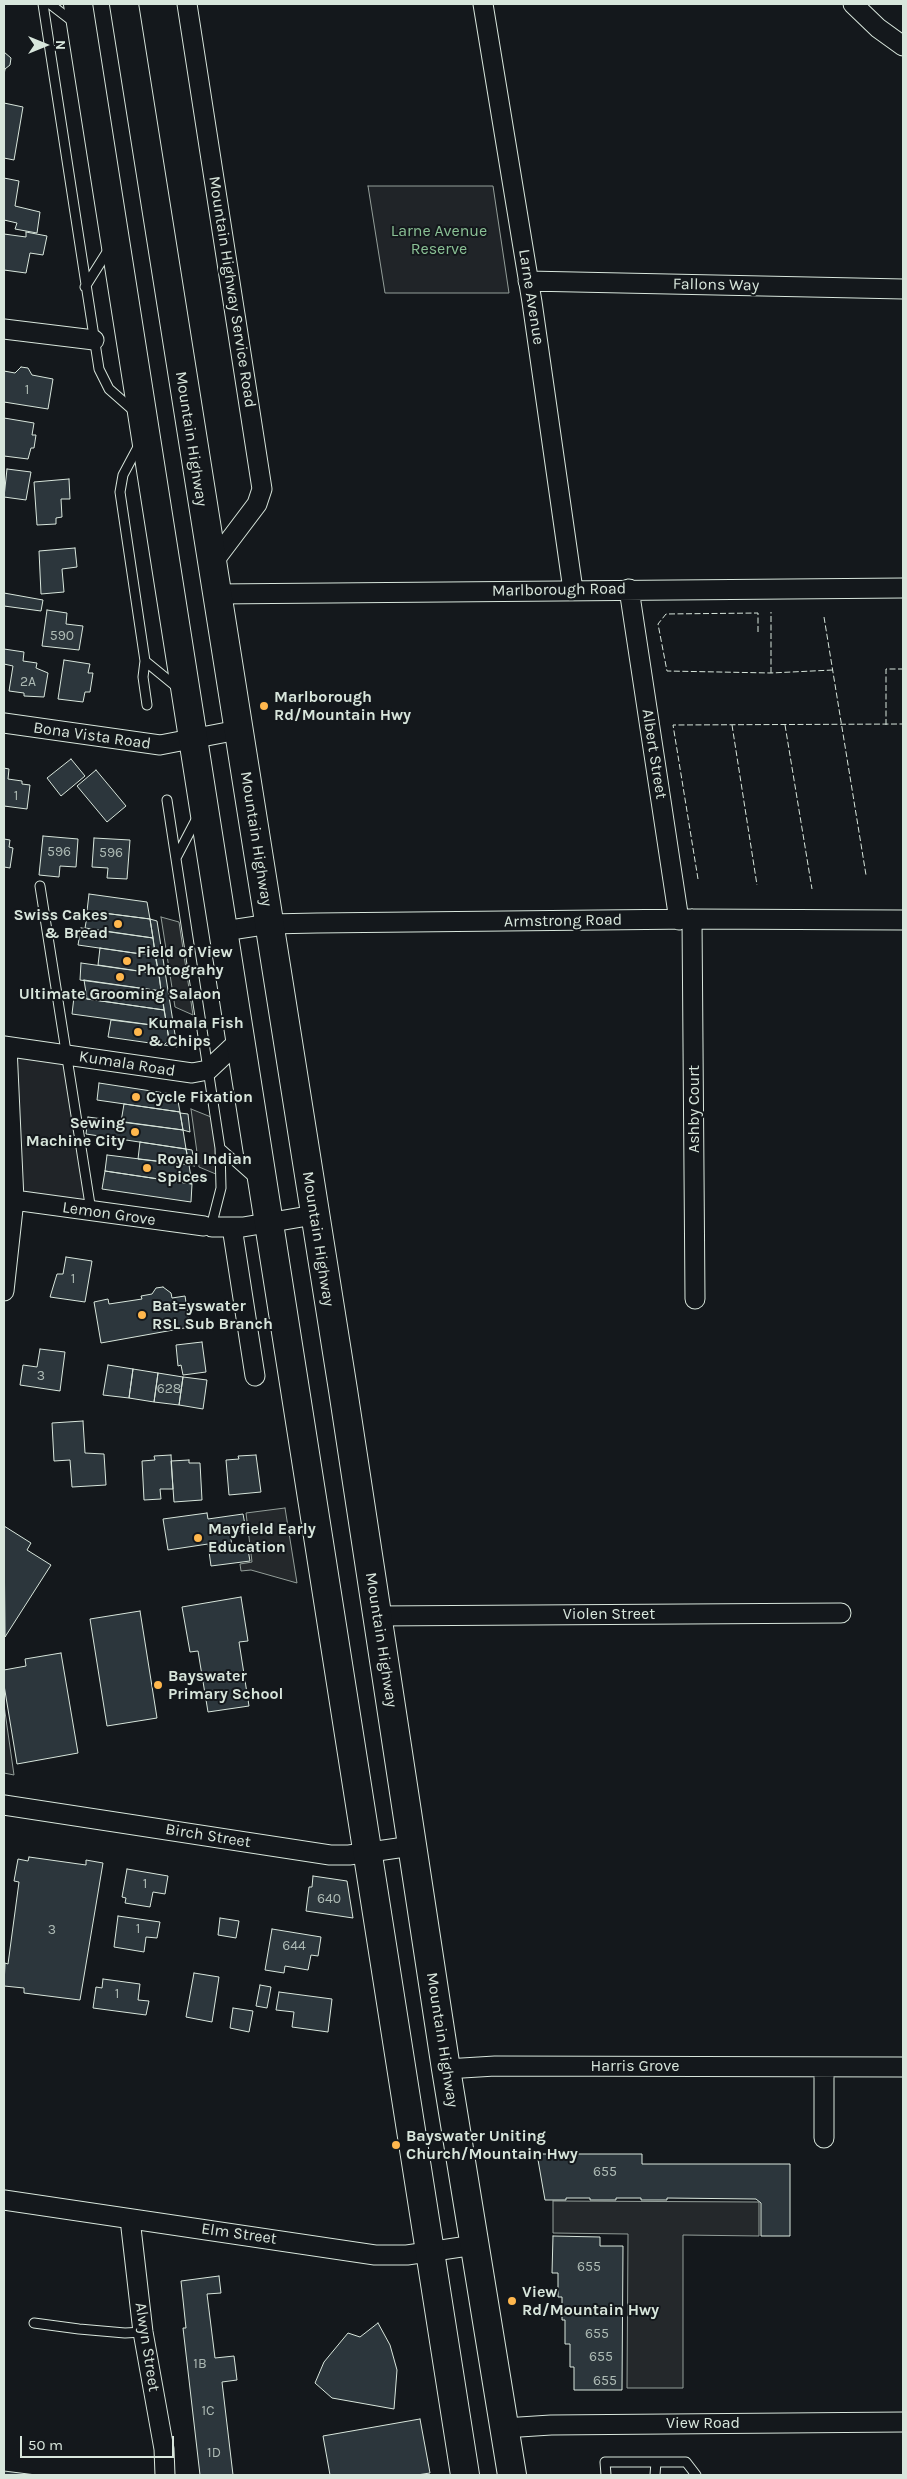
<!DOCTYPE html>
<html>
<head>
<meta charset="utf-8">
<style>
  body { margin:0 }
  #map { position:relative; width:907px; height:2479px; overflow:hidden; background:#14181c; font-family:Karla,sans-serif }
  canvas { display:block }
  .frame { position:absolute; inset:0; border:5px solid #d8e6dc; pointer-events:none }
  .north { position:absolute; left:20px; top:20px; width:50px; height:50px; -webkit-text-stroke:4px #14181c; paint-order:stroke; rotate:90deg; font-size:14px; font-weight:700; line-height:20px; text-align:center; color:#d8e6dc }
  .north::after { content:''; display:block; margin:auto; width:18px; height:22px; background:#d8e6dc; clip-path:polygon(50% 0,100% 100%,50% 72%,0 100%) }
  .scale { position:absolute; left:20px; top:2436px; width:154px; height:22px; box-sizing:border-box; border:2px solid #d8e6dc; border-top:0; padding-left:6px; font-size:15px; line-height:18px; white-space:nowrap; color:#d8e6dc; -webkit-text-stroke:4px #14181c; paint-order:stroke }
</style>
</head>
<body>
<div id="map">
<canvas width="907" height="2479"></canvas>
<div class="frame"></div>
<div class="north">N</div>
<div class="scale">50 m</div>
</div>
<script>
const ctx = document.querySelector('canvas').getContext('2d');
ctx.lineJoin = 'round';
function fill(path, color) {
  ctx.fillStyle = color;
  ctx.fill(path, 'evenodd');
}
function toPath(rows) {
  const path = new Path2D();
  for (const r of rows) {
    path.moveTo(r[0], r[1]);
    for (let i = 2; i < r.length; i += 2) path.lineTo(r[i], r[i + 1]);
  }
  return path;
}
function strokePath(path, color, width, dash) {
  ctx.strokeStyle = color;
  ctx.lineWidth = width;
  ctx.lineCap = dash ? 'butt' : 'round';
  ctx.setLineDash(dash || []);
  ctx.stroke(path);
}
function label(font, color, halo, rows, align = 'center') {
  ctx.font = font + ' Karla,sans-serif';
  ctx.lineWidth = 4;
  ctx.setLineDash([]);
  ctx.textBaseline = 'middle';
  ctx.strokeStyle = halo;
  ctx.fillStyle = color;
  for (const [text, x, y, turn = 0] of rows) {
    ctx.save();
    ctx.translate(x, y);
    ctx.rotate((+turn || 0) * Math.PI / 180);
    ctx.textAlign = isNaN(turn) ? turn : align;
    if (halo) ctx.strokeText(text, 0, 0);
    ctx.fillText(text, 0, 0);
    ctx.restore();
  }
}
const green = toPath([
  [368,186,493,186,509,293,385,293,368,186],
  [7,1047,66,1055,91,1211,14,1200,7,1047]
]);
const parking = toPath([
  [161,917,179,922,193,1015,175,1007,161,917],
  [191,1109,216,1119,223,1177,199,1167,191,1109],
  [285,1508,297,1583,251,1570,241,1571,240,1564,252,1562,246,1513,285,1508],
  [4,1705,14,1775,4,1773,4,1705],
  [553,2201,759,2202,759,2236,683,2235,683,2388,627,2388,628,2234,553,2233,553,2201]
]);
const building = toPath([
  [4,52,11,58,10,65,5,69,4,75,4,52],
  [4,103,23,107,14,160,4,158,4,103],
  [4,178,19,181,15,206,40,212,37,233,15,229,17,223,4,220,4,178],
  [26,232,47,236,43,255,30,253,26,273,4,270,4,234,26,237,26,232],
  [21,367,28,368,32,375,53,379,48,409,4,402,4,371,15,373,21,367],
  [4,418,34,423,32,435,36,435,34,448,31,448,28,459,4,456,4,418],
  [7,469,31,472,26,500,4,497,7,469],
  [69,479,70,499,61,499,62,517,56,518,56,524,37,525,34,482,69,479],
  [75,548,77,567,62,569,64,592,41,594,39,551,75,548],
  [4,593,43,600,41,611,4,606,4,593],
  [47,610,67,613,66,624,83,626,79,650,42,646,47,610],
  [4,649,24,652,23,661,37,663,36,668,48,673,44,697,24,696,24,693,9,691,13,666,4,664,4,649],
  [64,660,90,664,88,673,93,673,90,692,85,692,83,702,58,699,64,660],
  [71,759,85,776,61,796,47,778,71,759],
  [4,768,9,769,8,779,22,781,22,784,30,785,27,809,4,806,4,768],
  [96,770,126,806,107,822,77,786,96,770],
  [43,836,78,839,76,867,60,866,59,877,39,875,43,836],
  [94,838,130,840,127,879,107,878,108,868,92,867,94,838],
  [4,839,10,840,9,847,13,848,10,868,4,867,4,839],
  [89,894,147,902,150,919,87,911,89,894],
  [88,911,150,919,153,938,85,928,88,911],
  [150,919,157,921,177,1047,164,1045,169,1040,150,919],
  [81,928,153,938,155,956,78,945,81,928],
  [100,948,155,956,159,974,98,965,100,948],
  [81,963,159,974,161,991,80,980,81,963],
  [84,980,161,991,164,1010,87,999,84,980],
  [74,997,164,1010,167,1027,72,1014,74,997],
  [111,1020,167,1027,169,1040,164,1045,108,1037,111,1020],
  [99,1083,171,1094,178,1101,180,1112,97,1100,99,1083],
  [124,1104,180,1112,183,1130,121,1122,124,1104],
  [180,1113,188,1114,190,1132,183,1130,180,1113],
  [88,1117,183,1130,186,1149,86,1134,88,1117],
  [140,1142,186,1149,189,1165,138,1159,140,1142],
  [186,1149,192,1150,195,1166,189,1165,186,1149],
  [107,1155,189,1165,192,1184,105,1171,107,1155],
  [105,1171,192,1184,191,1202,102,1189,105,1171],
  [66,1257,92,1261,85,1302,50,1297,57,1274,63,1274,66,1257],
  [163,1287,171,1293,172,1298,185,1296,190,1327,101,1343,94,1302,108,1299,109,1304,142,1299,141,1296,152,1294,156,1288,163,1287],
  [202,1342,206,1372,183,1375,181,1365,178,1366,176,1345,202,1342],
  [40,1349,65,1352,60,1391,20,1385,23,1365,37,1367,40,1349],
  [108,1365,133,1369,129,1398,103,1395,108,1365],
  [133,1369,158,1373,154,1402,129,1398,133,1369],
  [158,1373,183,1377,179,1405,154,1402,158,1373],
  [183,1377,207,1380,203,1409,179,1405,183,1377],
  [83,1421,85,1453,104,1454,106,1485,72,1487,70,1460,54,1461,52,1423,83,1421],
  [171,1455,173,1489,160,1489,161,1499,144,1500,142,1461,155,1460,154,1456,171,1455],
  [256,1455,261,1492,229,1495,226,1460,239,1459,238,1456,256,1455],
  [189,1460,189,1463,200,1463,202,1500,174,1502,171,1461,189,1460],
  [207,1513,208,1519,243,1514,246,1530,230,1533,232,1546,247,1544,250,1561,211,1566,208,1544,168,1550,163,1519,207,1513],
  [4,1526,31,1543,27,1550,51,1565,5,1637,4,1526],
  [241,1597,248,1641,239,1642,249,1706,208,1712,198,1651,190,1652,182,1607,241,1597],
  [140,1611,157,1718,107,1726,90,1619,140,1611],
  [61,1653,78,1753,17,1764,4,1685,4,1670,26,1666,25,1659,61,1653],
  [29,1857,86,1865,86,1860,103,1863,80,2000,24,1993,24,1988,4,1986,5,1963,8,1964,19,1882,14,1881,18,1859,28,1861,29,1857],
  [127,1869,168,1876,165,1894,153,1892,150,1907,125,1903,126,1898,122,1897,127,1869],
  [313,1876,347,1881,353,1918,306,1911,309,1887,312,1887,313,1876],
  [118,1916,160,1922,157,1938,146,1937,144,1952,114,1947,118,1916],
  [220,1918,239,1921,236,1938,218,1935,220,1918],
  [272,1929,321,1937,318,1956,311,1955,308,1970,285,1966,284,1973,265,1970,272,1929],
  [194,1973,219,1977,212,2022,186,2017,194,1973],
  [103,1979,140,1984,138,2000,149,2001,146,2015,93,2008,96,1987,102,1988,103,1979],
  [260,1985,271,1987,267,2008,256,2006,260,1985],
  [279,1992,332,1999,328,2032,292,2027,294,2012,276,2010,279,1992],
  [233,2008,253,2011,249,2032,230,2028,233,2008],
  [537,2154,642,2154,642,2164,790,2164,790,2236,761,2236,761,2203,756,2199,667,2198,667,2200,641,2200,641,2198,616,2198,616,2200,590,2200,590,2198,566,2198,566,2200,545,2200,537,2154],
  [553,2236,600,2237,600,2246,623,2246,622,2390,574,2390,574,2367,570,2367,570,2344,565,2344,565,2320,562,2320,562,2297,558,2297,558,2273,552,2273,553,2236],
  [219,2276,221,2293,207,2294,215,2358,234,2356,237,2380,222,2382,233,2475,200,2475,183,2328,186,2328,181,2281,219,2276],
  [378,2323,390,2345,397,2370,394,2409,332,2398,315,2383,324,2362,348,2333,360,2337,378,2323],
  [420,2419,430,2473,417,2475,330,2475,323,2436,420,2419],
  [4,2471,36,2475,4,2475,4,2471]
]);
const lane = toPath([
  [43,4,99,369,109,389,134,411],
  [50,4,76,24],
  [85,287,109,249],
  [139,445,123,475,120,492,145,661,143,677,147,705],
  [145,661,178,688],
  [167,800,220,1148,221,1188,211,1227],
  [176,858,198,816],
  [40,886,91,1211],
  [220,1148,256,1180],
  [34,2323,79,2329,125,2333,143,2332],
  [606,2475,605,2462,686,2462,696,2475],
  [655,2475,656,2462]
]);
const street = toPath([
  [187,4,262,489,257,504,211,565],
  [483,4,532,302,573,590],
  [853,4,878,28,903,46],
  [528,281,903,289],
  [4,329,94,340],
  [629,589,679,920],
  [216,594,903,588],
  [4,723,160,745,238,730],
  [692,919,695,1299],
  [224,931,270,924,317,923,692,919,903,920],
  [4,1046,192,1073,208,1070,240,1040],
  [14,1200,204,1226],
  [212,1227,243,1227,314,1215],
  [232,1227,255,1376],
  [4,1291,14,1200,7,1047],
  [377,1616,841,1613],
  [4,1805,330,1855,349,1855,412,1846],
  [824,2067,824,2138],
  [446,2069,495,2066,903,2067],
  [4,2200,375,2255,407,2255,475,2245],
  [130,2219,143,2332,164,2449,165,2475],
  [504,2428,551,2425,903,2422]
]);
const primary = toPath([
  [78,4,465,2475],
  [124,4,343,1390,446,2069,512,2475]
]);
const fence = toPath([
  [824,617,866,875],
  [758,632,758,613,666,614,658,624,667,671,771,673,833,670],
  [771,673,771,612],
  [732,725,757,885],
  [785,725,812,889],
  [886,725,886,669,903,669],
  [698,879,673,725,903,724]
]);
const markers = [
  [264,706,5,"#ffb74d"],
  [118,924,5,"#ffb74d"],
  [127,961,5,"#ffb74d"],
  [120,977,5,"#ffb74d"],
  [138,1032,5,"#ffb74d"],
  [136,1097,5,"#ffb74d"],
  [135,1132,5,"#ffb74d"],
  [147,1168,5,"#ffb74d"],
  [142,1315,5,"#ffb74d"],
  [198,1538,5,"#ffb74d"],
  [158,1685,5,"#ffb74d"],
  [396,2145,5,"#ffb74d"],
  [512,2301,5,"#ffb74d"]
];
const numberNames = [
  ["1",27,390],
  ["590",62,636],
  ["2A",28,682],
  ["1",16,796],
  ["596",59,852],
  ["596",111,853],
  ["1",73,1279],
  ["3",41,1376],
  ["628",169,1389],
  ["1",145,1884],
  ["640",329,1899],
  ["1",138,1929],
  ["3",52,1930],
  ["644",294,1946],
  ["1",117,1994],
  ["655",605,2172],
  ["655",589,2267],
  ["655",597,2334],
  ["655",601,2357],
  ["1B",200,2364],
  ["655",605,2381],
  ["1C",208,2411],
  ["1D",214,2453]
];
const parkNames = [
  ["Larne Avenue",439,231],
  ["Reserve",439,249]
];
const streetNames = [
  ["Fallons Way",716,285,1],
  ["Mountain Highway Service Road",232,292,81],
  ["Larne Avenue",531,297,81],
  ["Mountain Highway",191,439,81],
  ["Marlborough Road",559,590,-1],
  ["Bona Vista Road",92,736,8],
  ["Albert Street",654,754,81],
  ["Mountain Highway",256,839,81],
  ["Armstrong Road",563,921,-1],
  ["Kumala Road",127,1064,9],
  ["Ashby Court",694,1109,-90],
  ["Lemon Grove",109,1214,8],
  ["Mountain Highway",318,1239,81],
  ["Violen Street",609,1614],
  ["Mountain Highway",381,1640,81],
  ["Birch Street",208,1836,9],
  ["Mountain Highway",442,2040,81],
  ["Harris Grove",635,2066],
  ["Elm Street",239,2234,8],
  ["Alwyn Street",147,2347,81],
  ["View Road",703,2423]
];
const poiNames = [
  ["Marlborough",274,697],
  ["Rd/Mountain Hwy",274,715],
  ["Swiss Cakes",108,915,"right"],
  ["& Bread",108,933,"right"],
  ["Field of View",137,952],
  ["Photograhy",137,970],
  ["Ultimate Grooming Salaon",120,994,"center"],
  ["Kumala Fish",148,1023],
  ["& Chips",148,1041],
  ["Cycle Fixation",146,1097],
  ["Sewing",125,1123,"right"],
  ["Machine City",125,1141,"right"],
  ["Royal Indian",157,1159],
  ["Spices",157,1177],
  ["Bat=yswater",152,1306],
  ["RSL Sub Branch",152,1324],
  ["Mayfield Early",208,1529],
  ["Education",208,1547],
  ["Bayswater",168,1676],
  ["Primary School",168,1694],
  ["Bayswater Uniting",406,2136],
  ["Church/Mountain Hwy",406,2154],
  ["View",522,2292],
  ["Rd/Mountain Hwy",522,2310]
];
fill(green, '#202428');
strokePath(green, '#939e99', 1);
fill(parking, '#24282b');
strokePath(parking, '#939e99', 1);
fill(building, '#2c363c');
strokePath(building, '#d8e6dc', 1);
strokePath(lane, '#d8e6dc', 11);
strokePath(street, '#d8e6dc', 21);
strokePath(primary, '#d8e6dc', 30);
strokePath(lane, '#14181c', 9);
strokePath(street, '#14181c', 19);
strokePath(primary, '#14181c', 28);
strokePath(fence, '#d8e6dc', 1, [6, 2.5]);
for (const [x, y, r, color] of markers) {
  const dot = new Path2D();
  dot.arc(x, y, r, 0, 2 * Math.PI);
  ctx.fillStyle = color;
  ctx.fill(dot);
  strokePath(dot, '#14181c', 2);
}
label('14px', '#adbab4', null, numberNames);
label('16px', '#8ac095', '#14181c', parkNames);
label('16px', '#d8e6dc', '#14181c', streetNames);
label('bold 16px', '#d8e6dc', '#14181c', poiNames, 'left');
</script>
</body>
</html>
